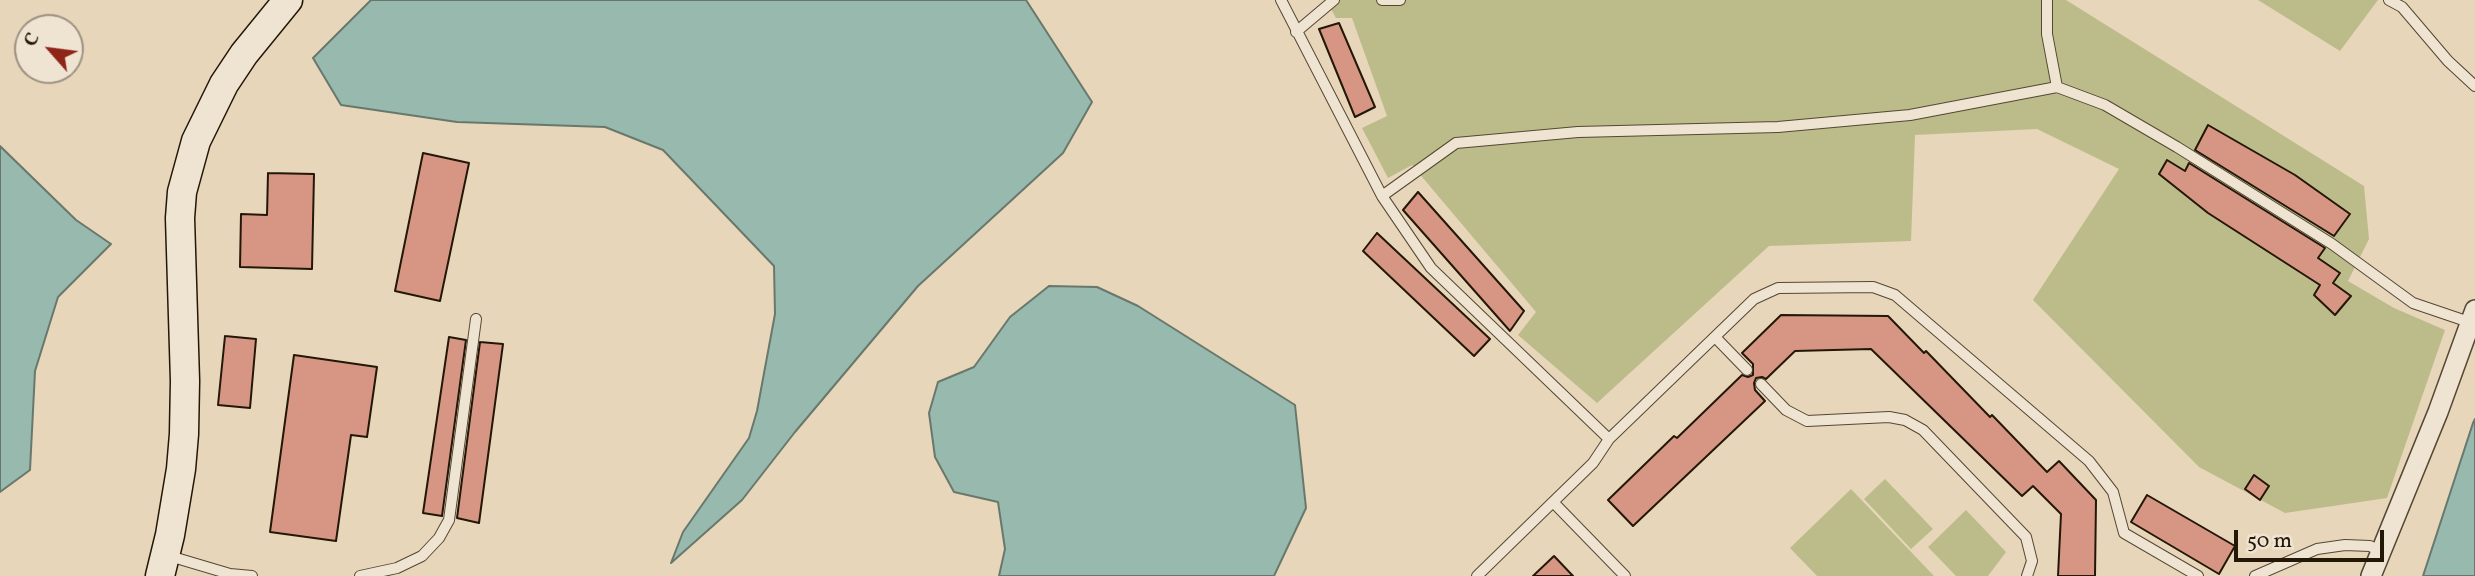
<!DOCTYPE html>
<html>
<head>
<meta charset="utf-8">
<style>
  body { margin:0 }
  #map { position:relative; width:2475px; height:576px; overflow:hidden; background:#e7d6b9; font-family:Vollkorn,serif }
  canvas { display:block }
  .north { position:absolute; left:14px; top:14px; width:70px; height:70px; box-sizing:border-box; background:#efe4d2; border:2px solid #9d9281; border-radius:50%; rotate:298deg; font-size:19px; font-weight:700; line-height:28px; text-align:center; color:#231708 }
  .north::after { content:''; display:block; margin:auto; width:24px; height:32px; background:#8f2418; clip-path:polygon(50% 0,100% 100%,50% 72%,0 100%) }
  .scale { position:absolute; left:2234px; top:530px; width:150px; height:32px; box-sizing:border-box; border:4px solid #231708; border-top:0; padding-left:9px; font-size:21px; line-height:24px; white-space:nowrap; color:#231708; -webkit-text-stroke:5px #efe4d2; paint-order:stroke }
</style>
</head>
<body>
<div id="map">
<canvas width="2475" height="576"></canvas>
<div class="north">С</div>
<div class="scale">50 m</div>
</div>
<script>
const ctx = document.querySelector('canvas').getContext('2d');
ctx.lineJoin = 'round';
function fill(path, color) {
  ctx.fillStyle = color;
  ctx.fill(path, 'evenodd');
}
function toPath(rows) {
  const path = new Path2D();
  for (const r of rows) {
    path.moveTo(r[0], r[1]);
    for (let i = 2; i < r.length; i += 2) path.lineTo(r[i], r[i + 1]);
  }
  return path;
}
function strokePath(path, color, width, dash) {
  ctx.strokeStyle = color;
  ctx.lineWidth = width;
  ctx.lineCap = dash ? 'butt' : 'round';
  ctx.setLineDash(dash || []);
  ctx.stroke(path);
}
const green = toPath([
  [1326,0,2066,0,2364,186,2369,239,2348,281,2394,308,2445,330,2387,498,2285,513,2199,467,2033,300,2119,169,2037,129,1915,135,1911,241,1769,246,1597,403,1518,335,1536,312,1412,165,1388,178,1362,128,1387,116,1352,18,1336,18],
  [2258,0,2378,0,2340,51],
  [1885,479,1933,529,1911,549,1864,499],
  [1851,489,1934,576,1817,576,1790,548],
  [1966,510,2006,552,1988,576,1956,576,1928,547]
]);
const water = toPath([
  [371,0,1026,0,1092,102,1063,153,918,286,795,432,742,500,671,563,683,532,749,438,757,411,775,314,774,266,663,150,605,127,457,122,341,105,313,58,371,0],
  [0,146,76,220,111,244,58,297,35,371,30,470,0,492,0,146],
  [1049,286,1097,287,1138,306,1295,405,1306,508,1274,576,999,576,1005,549,998,502,954,492,935,457,929,413,938,382,974,367,1010,317,1049,286],
  [2475,419,2475,576,2423,576,2473,423,2475,419]
]);
const building = toPath([
  [1339,23,1375,107,1355,117,1319,29,1339,23],
  [2208,125,2295,175,2350,214,2334,236,2195,150,2208,125],
  [423,153,469,163,440,301,395,291,423,153],
  [2167,160,2185,171,2189,163,2325,248,2318,258,2340,273,2333,283,2351,296,2335,315,2314,295,2320,285,2208,213,2159,174,2167,160],
  [268,173,314,174,312,269,240,267,241,214,267,215,268,173],
  [1418,192,1524,311,1510,331,1403,210,1418,192],
  [1377,233,1490,339,1474,356,1363,251,1377,233],
  [1781,315,1888,316,1924,353,1926,351,1990,417,1992,415,2047,472,2059,461,2096,500,2095,576,2058,576,2061,514,2033,486,2022,496,1871,349,1795,351,1766,379,1762,377,1756,378,1754,383,1755,390,1765,401,1633,526,1608,500,1674,436,1677,438,1742,375,1748,377,1753,375,1753,364,1742,353,1781,315],
  [225,336,256,339,250,408,218,405,225,336],
  [449,337,466,340,442,516,423,513,449,337],
  [480,342,503,344,479,523,457,518,480,342],
  [294,355,377,367,367,437,351,435,336,541,270,532,294,355],
  [2254,475,2269,486,2260,500,2245,489,2254,475],
  [2147,495,2235,546,2219,574,2131,522,2147,495],
  [1554,556,1573,576,1533,576,1554,556]
]);
const lane = toPath([
  [1281,0,1382,196,1431,268,1609,439],
  [1382,0,1400,0],
  [2047,0,2047,34,2057,87],
  [2389,0,2402,7,2448,61,2475,86],
  [1296,32,1334,0],
  [1382,196,1456,143,1578,132,1778,127,1910,115,2057,87,2105,105,2177,147,2332,244,2413,303,2469,322],
  [1715,337,1747,370],
  [1761,384,1786,410,1807,421,1889,417,1905,420,1923,430,2026,537,2032,561,2027,576],
  [1553,502,1625,576],
  [166,555,230,574,252,576],
  [360,576,397,568,422,556,439,538,449,520,476,319],
  [1477,576,1593,463,1609,439,1754,299,1778,288,1873,287,1895,295,2089,461,2113,492,2124,533,2198,576],
  [2255,576,2317,549,2345,545,2370,546,2380,551]
]);
const street = toPath([
  [2371,576,2438,412,2475,310]
]);
const secondary = toPath([
  [160,576,170,535,181,469,184,434,185,381,180,218,182,192,196,141,224,84,244,54,288,0]
]);
fill(green, '#bcbc8b');
fill(water, '#97b9ae');
strokePath(water, '#69786c', 2);
fill(building, '#d79683');
strokePath(building, '#231708', 2);
strokePath(lane, '#544734', 12);
strokePath(street, '#544734', 22);
strokePath(secondary, '#231708', 31);
strokePath(lane, '#efe4d2', 10);
strokePath(street, '#efe4d2', 19);
strokePath(secondary, '#efe4d2', 28);
</script>
</body>
</html>
